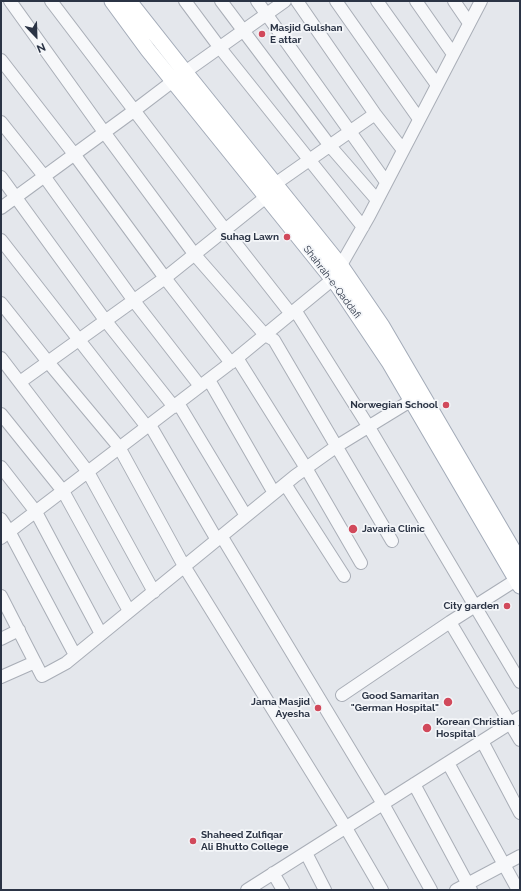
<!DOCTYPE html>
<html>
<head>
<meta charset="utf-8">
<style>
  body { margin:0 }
  #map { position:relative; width:521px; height:891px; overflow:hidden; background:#e4e7ec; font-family:Raleway,sans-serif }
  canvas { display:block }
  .frame { position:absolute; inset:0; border:2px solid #2b3445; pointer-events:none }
  .north { position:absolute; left:16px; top:16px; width:40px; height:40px; -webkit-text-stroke:3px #f4f6f9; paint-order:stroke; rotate:157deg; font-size:11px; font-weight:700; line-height:16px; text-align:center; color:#2b3445 }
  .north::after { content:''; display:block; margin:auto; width:14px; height:18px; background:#2b3445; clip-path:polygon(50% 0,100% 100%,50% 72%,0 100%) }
</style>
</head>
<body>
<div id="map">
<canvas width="521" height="891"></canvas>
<div class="frame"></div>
<div class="north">N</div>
</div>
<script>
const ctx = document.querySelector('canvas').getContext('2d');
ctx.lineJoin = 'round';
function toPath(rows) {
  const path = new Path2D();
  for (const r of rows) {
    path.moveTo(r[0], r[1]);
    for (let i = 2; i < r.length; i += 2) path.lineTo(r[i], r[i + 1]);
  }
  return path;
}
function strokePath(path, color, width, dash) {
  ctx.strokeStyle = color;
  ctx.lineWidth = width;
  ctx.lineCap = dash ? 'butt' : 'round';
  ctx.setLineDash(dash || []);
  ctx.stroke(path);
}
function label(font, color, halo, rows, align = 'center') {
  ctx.font = font + ' Raleway,sans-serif';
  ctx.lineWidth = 3.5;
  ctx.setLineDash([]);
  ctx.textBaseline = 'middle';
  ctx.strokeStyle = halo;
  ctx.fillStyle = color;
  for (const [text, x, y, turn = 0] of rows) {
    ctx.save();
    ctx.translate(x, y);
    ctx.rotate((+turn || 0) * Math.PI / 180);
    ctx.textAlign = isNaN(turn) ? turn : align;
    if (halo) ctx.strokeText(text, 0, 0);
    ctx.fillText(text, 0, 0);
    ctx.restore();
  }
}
const minor = toPath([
  [10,1,104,132,195,255,265,335,274,340,392,541],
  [51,1,226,231,291,314],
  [185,1,220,48,363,227],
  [221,1,330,146,377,200],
  [257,1,386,182],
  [297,1,375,114,403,150],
  [336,1,419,119],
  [377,1,437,85],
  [416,1,453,54],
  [454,1,469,23],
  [1,60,74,154,165,278,231,363],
  [1,122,44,176,134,301,200,386],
  [1,177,105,320,174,407],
  [275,184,375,114],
  [1,208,135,110,185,72,285,1],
  [1,240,147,427],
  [1,303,48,362,119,447,184,566,346,828,382,890],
  [295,310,370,429,520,682],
  [1,358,88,472,154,592],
  [237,358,306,468,361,563],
  [209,380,274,493],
  [20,382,165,278,266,197],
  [178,403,246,516],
  [1,414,63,491,129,611],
  [150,425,217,540],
  [1,467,36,512,101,634],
  [285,484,344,576],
  [1,519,9,531,75,655],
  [222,537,383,804,431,890],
  [1,538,237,358,333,279,369,216,481,1],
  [1,596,42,676,66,663,295,476,337,446,412,400],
  [450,622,520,740],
  [1,639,19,630],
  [1,677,35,662],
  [342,695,450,622,516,580],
  [482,741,520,813],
  [448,763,518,890],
  [414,784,471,890],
  [306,853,325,890],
  [273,873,283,890],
  [247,890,520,717],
  [456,890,520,856]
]);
const major = toPath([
  [112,1,148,50,338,286,389,362,520,586],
  [129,1,185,72,341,266,382,326,520,562]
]);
const markers = [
  [262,34,4,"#d1495b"],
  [287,237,4,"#d1495b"],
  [446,405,4,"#d1495b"],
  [353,529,5,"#d1495b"],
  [507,606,4,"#d1495b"],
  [448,702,5,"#d1495b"],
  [318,708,4,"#d1495b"],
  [427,728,5,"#d1495b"],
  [193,841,4,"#d1495b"]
];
const poiNames = [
  ["Masjid Gulshan",270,28,"left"],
  ["E attar",270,40,"left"],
  ["Suhag Lawn",279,237],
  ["Norwegian School",438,405],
  ["Javaria Clinic",362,529,"left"],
  ["City garden",499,606],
  ["Good Samaritan",439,696],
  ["\"German Hospital\"",439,708],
  ["Jama Masjid",310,702],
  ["Ayesha",310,714],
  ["Korean Christian",436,722,"left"],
  ["Hospital",436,734,"left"],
  ["Shaheed Zulfiqar",201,835,"left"],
  ["Ali Bhutto College",201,847,"left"]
];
const streetNames = [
  ["Shahrah-e-Qaddafi",332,282,53]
];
strokePath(minor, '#a9aeb7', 14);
strokePath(major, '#a3abb8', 17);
strokePath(minor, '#f7f8fa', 12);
strokePath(major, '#fff', 15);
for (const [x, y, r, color] of markers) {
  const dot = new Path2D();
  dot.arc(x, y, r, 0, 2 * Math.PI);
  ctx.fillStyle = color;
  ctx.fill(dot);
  strokePath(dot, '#f4f6f9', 1.5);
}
label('bold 10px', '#2b3445', '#f4f6f9', poiNames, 'right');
label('10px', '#2b3445', '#f4f6f9', streetNames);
</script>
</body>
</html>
